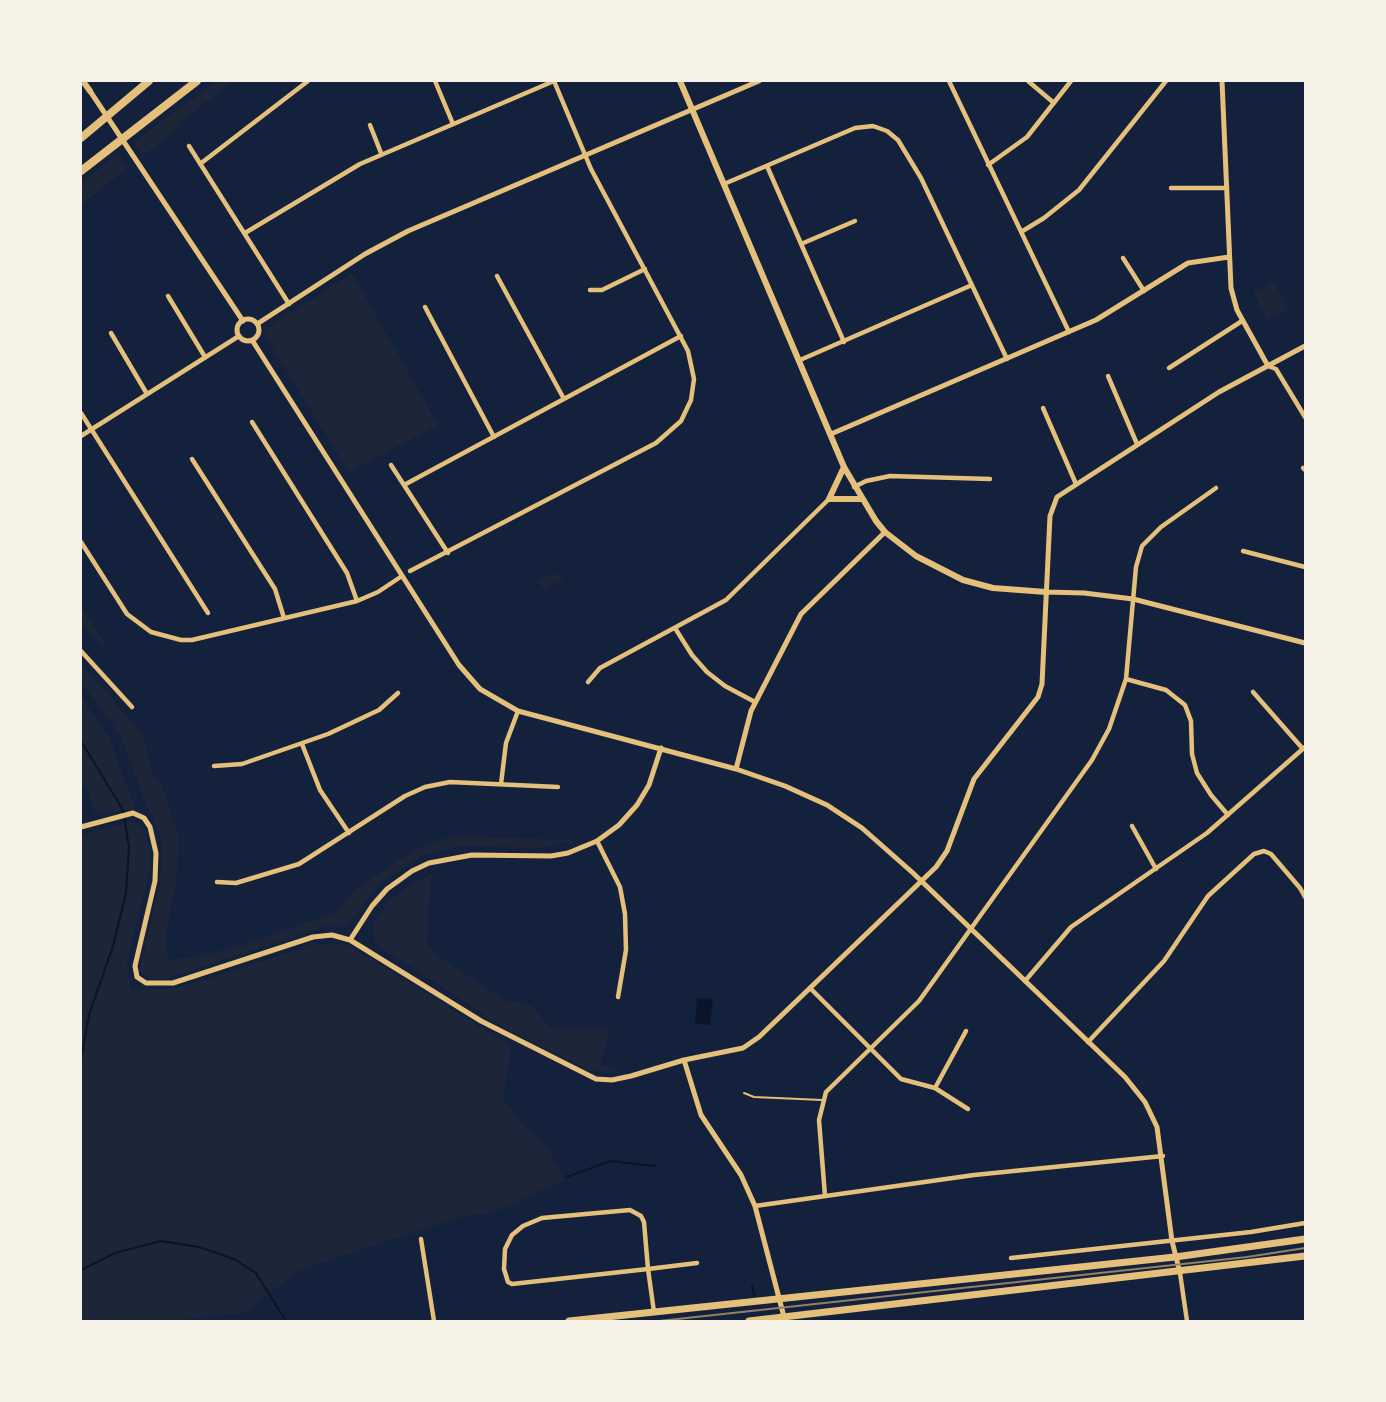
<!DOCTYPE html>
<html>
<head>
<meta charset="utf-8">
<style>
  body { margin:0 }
  #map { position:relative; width:1386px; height:1402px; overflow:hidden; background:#14213d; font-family:"Exo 2",sans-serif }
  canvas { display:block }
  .frame { position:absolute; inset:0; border:82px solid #f6f1e7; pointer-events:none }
</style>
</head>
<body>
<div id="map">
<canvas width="1386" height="1402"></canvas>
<div class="frame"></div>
</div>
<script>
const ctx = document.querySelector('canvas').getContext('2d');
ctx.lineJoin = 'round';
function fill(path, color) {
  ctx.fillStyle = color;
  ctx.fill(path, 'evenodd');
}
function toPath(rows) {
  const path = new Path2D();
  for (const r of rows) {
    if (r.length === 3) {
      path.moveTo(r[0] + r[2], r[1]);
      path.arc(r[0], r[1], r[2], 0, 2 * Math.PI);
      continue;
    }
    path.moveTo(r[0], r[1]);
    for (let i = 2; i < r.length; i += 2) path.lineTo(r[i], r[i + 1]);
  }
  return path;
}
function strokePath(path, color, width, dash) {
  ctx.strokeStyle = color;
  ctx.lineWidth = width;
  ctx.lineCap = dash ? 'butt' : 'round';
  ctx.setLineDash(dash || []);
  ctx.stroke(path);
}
const green = toPath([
  [217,81,234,81,180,122,182,125,143,156,134,142],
  [118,154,127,168,81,205,81,183],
  [352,273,438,425,349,472,263,333,266,329],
  [1274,282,1288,309,1267,319,1253,292],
  [555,573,564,579,544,590,538,580],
  [81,606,109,651,81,625],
  [81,664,142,734,153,774,162,786,179,839,176,882,166,932,168,960,204,955,244,945,336,912,357,888,412,851,438,840,456,836,575,840,537,848,458,846,421,856,381,882,347,925,330,925,183,973,163,979,151,978,142,974,140,968,159,889,162,862,161,836,143,797,121,736,81,682],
  [81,696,110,739,135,809,95,813,89,793,81,784],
  [132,821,142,826,145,833,150,849,150,870,127,964,131,991,180,987,316,944,343,944,377,962,511,1047,503,1099,523,1125,547,1147,565,1180,492,1213,465,1216,299,1270,245,1313,169,1321,81,1321,81,835],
  [437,872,430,878,427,943,436,955,504,1000,532,1006,551,1028,610,1029,600,1065,620,1070,608,1073,588,1070,505,1028,385,950,374,940,373,925,388,902,410,884]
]);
const water = toPath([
  [697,998,713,999,710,1025,695,1023]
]);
const stream = toPath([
  [81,741,123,810,129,847,126,893,113,946,89,1015,81,1060],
  [567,1177,611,1161,655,1166],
  [81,1270,115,1253,161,1241,199,1247,234,1259,256,1273,286,1321],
  [752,1286,754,1295]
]);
const service = toPath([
  [744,1093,754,1097,822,1100]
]);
const minor = toPath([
  [435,81,453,124],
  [949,81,1069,332],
  [1028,81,1054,103],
  [370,125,381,153],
  [189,146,289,304],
  [200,164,308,81],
  [988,165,1027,137,1071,81],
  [767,166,844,342],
  [724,184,855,128,873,126,887,131,898,140,921,178,1007,359],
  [1171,188,1227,188],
  [1021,232,1044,218,1079,190,1166,81],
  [245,233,360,164,554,81],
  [801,244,855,221],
  [1123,258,1144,291],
  [497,276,564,399],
  [590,290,602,290,645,269],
  [168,296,205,357],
  [425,307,494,437],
  [111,333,147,394],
  [800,360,972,285],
  [1268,366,1276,369,1305,417],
  [1169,368,1242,321],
  [1108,376,1137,444],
  [1043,408,1076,484],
  [81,413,208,613],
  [252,422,347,573,357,601],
  [81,436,239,336],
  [192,459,275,589,284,618],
  [391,465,448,553],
  [1303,468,1305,470],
  [404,485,681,336],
  [854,487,866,481,890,476,990,479],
  [81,542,127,614,151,632,181,640,192,640,357,601,378,592,402,576],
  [1243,551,1305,567],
  [410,571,656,443,681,421,691,400,694,379,688,351,591,169,554,81],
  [675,628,692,655,707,672,725,686,755,702],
  [81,651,132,707],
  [1126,679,1166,690,1185,705,1191,721,1192,754,1197,773,1211,795,1228,815],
  [588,682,600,668,726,600,829,499],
  [1253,692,1303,749],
  [302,744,320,790,349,833],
  [214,766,242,764,328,734,379,710,398,693],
  [501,784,506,743,518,711],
  [1132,826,1156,869],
  [597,841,620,887,625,914,626,950,618,997],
  [217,882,236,883,299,864,405,796,425,787,450,782,558,787],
  [1025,981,1071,927,1207,833,1305,747],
  [810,988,901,1079,935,1088,968,1109],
  [1088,1042,1164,961,1208,896,1254,854,1264,851,1271,854,1300,888,1305,897],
  [935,1088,966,1031],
  [825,1196,819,1120,826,1092,919,1001,1092,760,1109,729,1126,679,1136,567,1142,546,1161,527,1216,488],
  [755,1206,974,1175,1163,1156],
  [630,1210,641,1216,644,1222,648,1269,512,1284,508,1282,504,1269,505,1249,512,1235,523,1226,542,1218,630,1210],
  [421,1239,434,1321],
  [1011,1258,1251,1232,1305,1223],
  [1180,1273,1187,1321],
  [654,1312,648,1269,697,1263]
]);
const tertiary = toPath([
  [1222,81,1231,288,1237,310,1268,366],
  [90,91,243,321],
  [248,330,11],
  [257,324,365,254,408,231,759,81],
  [252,340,459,665,480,689,518,711,736,769,785,786,827,805,862,828,913,873,1125,1077,1145,1102,1157,1127,1172,1241,1180,1273],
  [831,434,1096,320,1188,263,1229,257],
  [1046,592,1084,593,1133,599,1305,643],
  [736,769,751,711,801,614,885,532],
  [81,827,133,813,144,818,150,827,156,853,155,881,135,966,137,977,146,983,173,983,313,937,332,935,350,940,481,1021,596,1079,612,1080,631,1076,684,1060,743,1048,759,1037,936,867,947,851,974,779,1038,697,1042,684,1050,516,1057,497,1219,392,1305,346],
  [350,940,372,906,387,889,412,871,429,863,472,855,551,856,568,853,597,841,619,825,637,805,649,785,661,748],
  [684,1060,701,1115,741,1175,755,1206,784,1317]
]);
const secondary = toPath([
  [680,81,844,467,876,521,885,532,916,556,963,580,993,588,1046,592],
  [85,84,90,91],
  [829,499,844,467],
  [829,499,861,499]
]);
const primary = toPath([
  [569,1321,1175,1257,1305,1239],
  [749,1321,1305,1256]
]);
const motorway = toPath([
  [81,138,149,81],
  [81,171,197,81]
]);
const rail = toPath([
  [659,1321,1247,1257,1305,1248]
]);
fill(green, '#1d2539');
fill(water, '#0b132b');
strokePath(stream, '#0b132b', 2);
strokePath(service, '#e5c07b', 2);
strokePath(minor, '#e5c07b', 4.5);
strokePath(tertiary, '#e5c07b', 5);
strokePath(secondary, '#e5c07b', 6);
strokePath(primary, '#e5c07b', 7);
strokePath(motorway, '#e5c07b', 8);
strokePath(rail, '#918062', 2);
</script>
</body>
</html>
